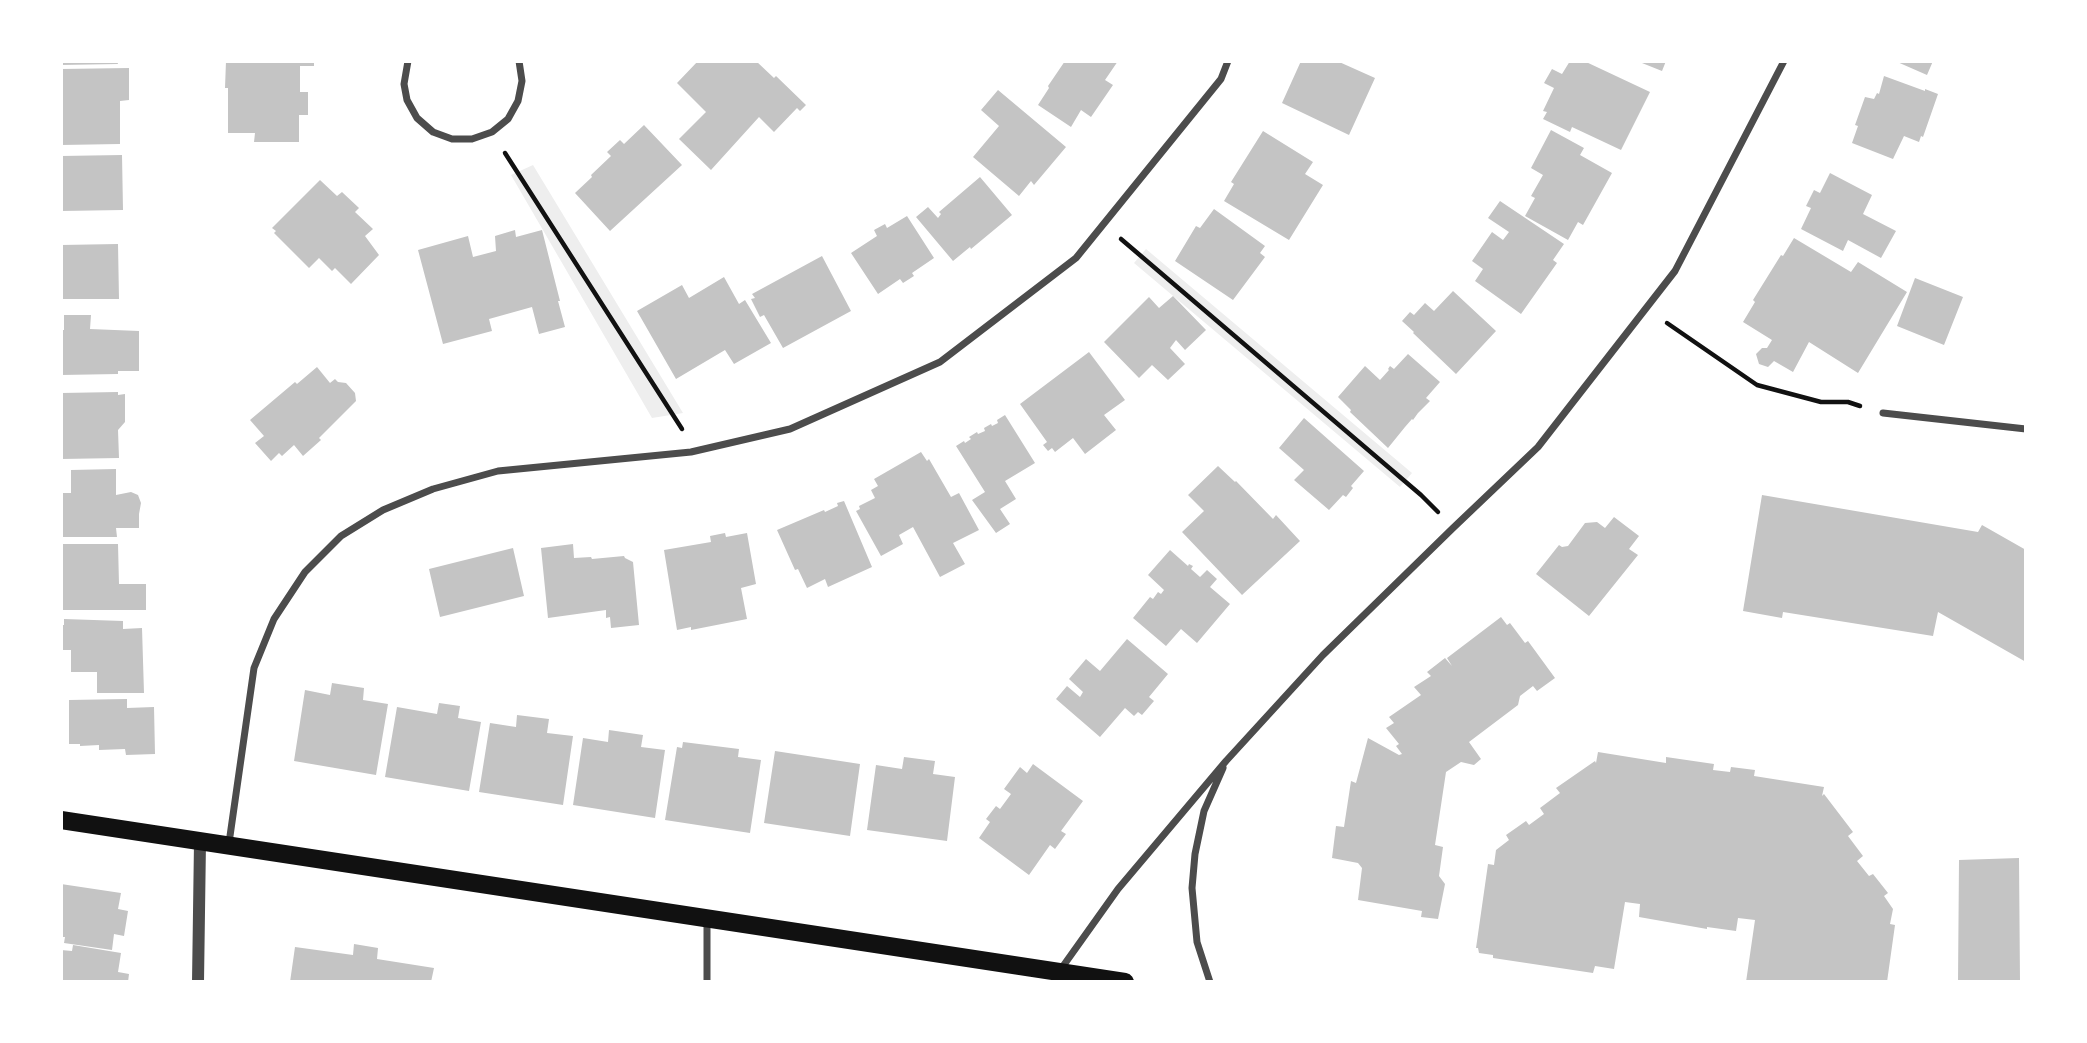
<!DOCTYPE html>
<html>
<head>
<meta charset="utf-8">
<style>
  body { margin:0 }
  #map { position:relative; width:2087px; height:1043px; overflow:hidden; background:#fff; font-family:Karla,sans-serif }
  canvas { display:block }
  .frame { position:absolute; inset:0; border:63px solid #fff; pointer-events:none }
</style>
</head>
<body>
<div id="map">
<canvas width="2087" height="1043"></canvas>
<div class="frame"></div>
</div>
<script>
const ctx = document.querySelector('canvas').getContext('2d');
ctx.lineJoin = 'round';
function fill(path, color) {
  ctx.fillStyle = color;
  ctx.fill(path, 'evenodd');
}
function toPath(rows) {
  const path = new Path2D();
  for (const r of rows) {
    path.moveTo(r[0], r[1]);
    for (let i = 2; i < r.length; i += 2) path.lineTo(r[i], r[i + 1]);
  }
  return path;
}
function strokePath(path, color, width, dash) {
  ctx.strokeStyle = color;
  ctx.lineWidth = width;
  ctx.lineCap = dash ? 'butt' : 'round';
  ctx.setLineDash(dash || []);
  ctx.stroke(path);
}
const green = toPath([
  [533,165,683,413,652,418,511,175],
  [1146,249,1412,473,1400,487,1134,263]
]);
const building = toPath([
  [61,61,117,61,118,64,61,65],
  [226,61,314,61,314,66,300,66,300,92,308,92,308,115,299,115,299,142,254,142,255,133,228,133,228,88,225,88],
  [698,61,756,61,774,78,776,76,806,105,800,111,797,108,774,132,759,117,711,170,679,139,706,112,677,83],
  [1065,61,1118,61,1105,80,1113,85,1091,117,1081,110,1071,127,1038,105,1049,88,1048,86],
  [1301,61,1337,61,1375,78,1349,135,1282,103],
  [1570,61,1584,61,1650,92,1621,150,1572,127,1570,132,1543,119,1547,112,1543,111,1554,88,1544,83,1552,69,1562,74],
  [1637,61,1666,61,1662,71],
  [1895,61,1933,61,1927,75],
  [129,68,129,100,120,101,120,144,61,145,61,69],
  [1884,76,1925,91,1925,89,1938,94,1923,137,1921,136,1919,142,1904,136,1893,159,1852,143,1858,126,1855,125,1865,97,1874,99,1877,93,1879,94],
  [998,90,1066,147,1034,185,1031,181,1019,196,973,157,999,126,981,110],
  [644,125,682,165,610,231,575,193,592,177,591,175,611,156,607,152,620,140,624,144],
  [1551,130,1584,148,1580,155,1612,173,1583,225,1578,222,1568,240,1525,216,1535,198,1531,196,1543,175,1531,168],
  [1263,131,1313,162,1305,174,1323,185,1289,240,1224,201,1234,184,1231,182],
  [122,155,123,210,61,211,61,156],
  [1830,173,1872,195,1863,214,1896,231,1881,258,1848,240,1843,251,1801,229,1811,208,1806,206,1814,190,1820,193],
  [980,177,1012,215,971,249,970,247,953,261,916,217,928,207,938,218,941,214,939,212],
  [320,180,337,196,342,192,359,208,355,212,373,229,365,236,379,255,351,284,335,268,332,271,319,258,309,268,274,233,276,231,272,228],
  [1500,201,1564,244,1553,260,1557,263,1521,314,1475,281,1483,269,1472,261,1492,232,1503,240,1509,232,1488,218],
  [1214,209,1265,246,1260,253,1265,257,1233,300,1175,261,1196,226,1200,228],
  [907,216,934,258,912,273,914,276,903,283,900,279,878,294,851,253,877,236,874,230,885,224,887,228],
  [515,230,516,237,542,230,560,301,558,301,565,327,539,334,532,307,489,319,492,331,443,344,418,250,468,236,473,257,496,251,495,236],
  [1794,238,1851,272,1858,262,1907,292,1858,373,1809,342,1793,372,1774,361,1768,367,1759,364,1756,354,1762,348,1767,348,1772,340,1743,322,1755,302,1753,300,1781,255,1783,256],
  [118,244,119,299,61,299,61,245],
  [822,256,851,311,783,348,764,315,760,317,751,299,755,298,752,294],
  [724,277,739,304,745,300,771,343,734,364,725,350,676,379,637,311,682,285,689,298],
  [1915,278,1963,297,1944,345,1897,326],
  [1453,291,1496,331,1456,374,1413,333,1414,332,1402,321,1410,312,1414,315,1425,303,1434,311],
  [1173,296,1206,330,1185,350,1176,340,1170,348,1185,364,1168,380,1152,365,1139,378,1104,342,1149,297,1159,308],
  [64,315,91,315,90,329,139,331,139,371,118,371,118,374,61,375,61,330,64,330],
  [1089,352,1125,400,1104,415,1116,430,1085,454,1073,438,1055,452,1052,448,1048,451,1043,445,1047,442,1020,404],
  [1408,354,1440,382,1426,398,1430,401,1418,413,1413,420,1412,419,1405,427,1388,448,1350,412,1351,410,1338,397,1365,366,1380,380,1389,370,1388,369,1390,366,1394,369],
  [317,367,330,383,335,379,338,382,346,383,355,393,356,401,319,438,321,440,303,456,294,445,282,456,279,453,271,461,255,443,264,436,250,420,295,382,297,384],
  [118,392,118,395,125,394,125,422,118,430,119,458,61,459,61,393],
  [1005,415,1035,463,1005,481,1016,499,1000,509,1010,524,996,533,972,500,985,492,956,446,964,441,965,443,971,439,969,437,977,432,978,434,985,431,984,428,991,424,992,426,998,423,997,420],
  [1304,418,1364,471,1351,486,1353,488,1346,497,1343,495,1329,510,1294,480,1304,470,1279,448],
  [921,452,927,461,929,459,951,497,959,493,979,530,953,543,965,564,940,577,913,527,899,535,903,544,881,556,856,511,860,509,859,506,875,498,871,490,878,486,874,479],
  [1218,466,1235,482,1236,481,1273,519,1276,515,1300,541,1242,595,1182,532,1204,511,1188,495],
  [116,469,116,495,131,492,138,495,141,503,139,514,139,528,116,528,117,537,62,537,61,493,71,493,71,470],
  [1762,495,1978,532,1982,525,2026,550,2026,662,1938,612,1933,636,1783,612,1782,618,1743,611],
  [844,501,872,567,828,587,825,579,807,588,798,569,795,570,777,530,824,510,825,512,838,506,837,503],
  [1614,517,1639,536,1629,549,1638,555,1589,616,1536,574,1559,545,1562,547,1568,546,1585,523,1597,522,1605,528],
  [725,533,726,537,747,533,756,584,741,588,747,619,691,630,691,627,677,630,664,550,711,542,710,536],
  [62,544,118,544,119,584,146,584,146,610,61,610],
  [573,544,574,558,591,557,592,559,624,556,625,558,633,562,639,625,611,628,610,617,606,618,606,610,548,618,541,548],
  [513,548,524,596,440,617,429,569],
  [1170,550,1188,566,1189,564,1193,566,1191,569,1200,577,1207,570,1217,579,1210,587,1230,604,1197,643,1181,629,1166,646,1133,618,1150,597,1153,599,1158,592,1161,594,1164,590,1148,575],
  [1501,617,1507,625,1510,623,1525,643,1528,641,1555,678,1537,691,1533,686,1520,696,1518,705,1469,742,1481,759,1474,765,1461,762,1446,772,1435,845,1443,847,1439,876,1445,884,1438,919,1421,917,1422,911,1358,900,1362,868,1358,863,1332,858,1336,826,1344,827,1351,781,1356,783,1368,738,1399,755,1402,754,1396,746,1399,744,1386,728,1394,723,1389,717,1421,695,1414,687,1431,676,1427,672,1445,658,1452,666,1447,658],
  [64,619,123,621,123,629,142,628,144,693,97,693,97,672,71,672,71,650,63,650,63,641,61,641,61,625,64,625],
  [1127,639,1168,674,1149,697,1154,701,1142,715,1138,712,1134,716,1125,708,1100,737,1056,699,1067,686,1080,697,1083,692,1069,679,1086,659,1100,671],
  [332,683,364,688,363,700,388,704,376,775,294,761,305,690,330,695],
  [127,699,127,708,154,707,155,754,126,755,125,749,99,750,99,745,80,746,80,744,69,744,69,700],
  [439,703,460,706,458,718,481,722,469,791,385,777,397,707,437,714],
  [517,715,549,719,547,733,573,736,563,805,479,792,490,723,516,727],
  [609,730,643,735,641,747,665,750,655,818,573,805,583,738,608,742],
  [683,742,739,749,738,757,761,760,750,833,665,820,677,747,682,748],
  [775,751,860,764,850,836,764,823],
  [1598,752,1666,763,1666,757,1714,764,1713,770,1730,772,1731,767,1755,770,1754,776,1824,787,1822,796,1824,794,1853,832,1848,836,1863,856,1857,861,1869,876,1873,874,1888,893,1884,896,1893,909,1890,924,1895,925,1887,982,1746,982,1755,920,1738,918,1736,931,1707,927,1707,929,1639,917,1640,904,1625,902,1614,969,1595,966,1593,973,1493,958,1493,955,1479,953,1478,948,1476,948,1488,864,1494,865,1496,850,1509,840,1506,835,1526,821,1529,825,1544,814,1540,808,1560,793,1556,788,1595,761,1596,763],
  [904,757,935,761,933,774,955,777,947,841,867,830,876,765,902,769],
  [1033,764,1083,801,1061,831,1066,834,1055,849,1050,845,1029,875,979,838,990,822,986,819,996,806,1000,809,1011,794,1004,789,1020,767,1027,773],
  [2019,858,2020,982,1958,982,1959,860],
  [61,884,121,893,118,909,128,911,124,936,114,934,112,950,64,943,65,937,61,937],
  [354,944,378,948,377,959,434,968,431,982,290,982,295,947,353,955],
  [73,945,121,953,118,972,129,974,128,982,61,982,61,950,72,951]
]);
const path = toPath([
  [505,153,682,429],
  [1121,239,1421,495,1438,512],
  [1667,323,1757,385,1821,402,1848,402,1860,406]
]);
const minor = toPath([
  [408,61,404,84,407,100,417,118,433,132,452,139,472,139,492,132,508,119,518,101,522,81,519,61],
  [1883,413,2026,429],
  [229,843,254,668,274,619,305,572,341,536,383,510,433,489,498,471,691,452,790,429,940,362,1076,258,1221,79,1228,61],
  [1061,969,1118,889,1226,761,1323,655,1453,528,1538,447,1675,271,1784,61],
  [707,982,707,918],
  [1210,982,1197,942,1192,888,1195,854,1204,811,1223,768]
]);
const tertiary = toPath([
  [198,982,200,842]
]);
const primary = toPath([
  [61,820,1125,982]
]);
fill(green, '#eee');
fill(building, '#c4c4c4');
strokePath(path, '#111', 4.5);
strokePath(minor, '#4c4c4c', 7);
strokePath(tertiary, '#4c4c4c', 12);
strokePath(primary, '#111', 18);
</script>
</body>
</html>
